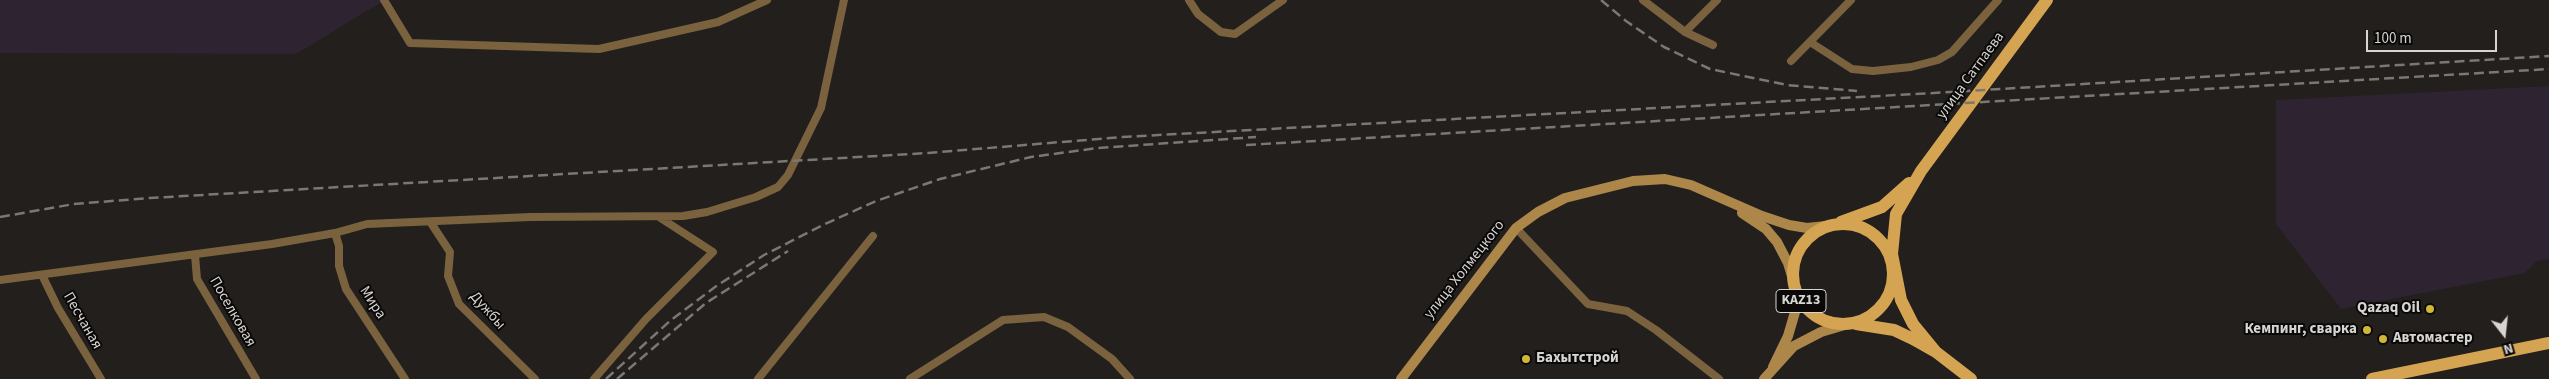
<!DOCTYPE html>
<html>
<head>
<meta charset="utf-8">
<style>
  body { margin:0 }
  #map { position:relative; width:2549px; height:379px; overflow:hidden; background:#221f1d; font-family:"Source Sans 3",sans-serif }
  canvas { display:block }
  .north { position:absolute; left:2479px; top:309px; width:50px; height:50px; -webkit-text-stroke:4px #0b0908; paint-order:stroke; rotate:164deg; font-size:14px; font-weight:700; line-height:20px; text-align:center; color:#d7d5d3 }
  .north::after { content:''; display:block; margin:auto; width:18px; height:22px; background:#d7d5d3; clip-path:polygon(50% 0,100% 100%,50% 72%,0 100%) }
  .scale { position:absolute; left:2366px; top:30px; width:131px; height:22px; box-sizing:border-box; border:2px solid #d7d5d3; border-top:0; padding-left:6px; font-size:15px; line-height:18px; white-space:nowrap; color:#d7d5d3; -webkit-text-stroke:4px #0b0908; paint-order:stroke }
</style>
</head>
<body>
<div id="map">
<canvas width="2549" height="379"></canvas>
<div class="north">N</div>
<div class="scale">100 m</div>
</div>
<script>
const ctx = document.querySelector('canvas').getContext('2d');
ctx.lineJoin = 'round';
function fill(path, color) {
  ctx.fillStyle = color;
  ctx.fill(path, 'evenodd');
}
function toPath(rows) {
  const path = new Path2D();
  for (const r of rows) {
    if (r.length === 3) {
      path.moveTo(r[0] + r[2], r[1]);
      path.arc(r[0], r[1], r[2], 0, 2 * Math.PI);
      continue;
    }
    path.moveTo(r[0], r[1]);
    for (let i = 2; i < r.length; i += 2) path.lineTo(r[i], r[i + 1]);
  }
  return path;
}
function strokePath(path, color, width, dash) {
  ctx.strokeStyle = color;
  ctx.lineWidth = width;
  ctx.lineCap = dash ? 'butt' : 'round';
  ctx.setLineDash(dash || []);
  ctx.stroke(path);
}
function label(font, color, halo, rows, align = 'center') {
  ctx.font = font + ' "Source Sans 3",sans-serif';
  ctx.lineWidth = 4;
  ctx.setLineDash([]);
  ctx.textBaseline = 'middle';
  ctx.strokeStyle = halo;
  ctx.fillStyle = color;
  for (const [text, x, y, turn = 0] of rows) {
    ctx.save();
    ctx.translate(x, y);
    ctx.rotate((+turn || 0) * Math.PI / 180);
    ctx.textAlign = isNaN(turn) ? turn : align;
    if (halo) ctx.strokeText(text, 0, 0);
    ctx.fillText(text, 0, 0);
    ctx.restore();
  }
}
const industrial = toPath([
  [0,0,385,0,296,54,0,53],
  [2549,86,2549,259,2537,261,2525,273,2341,309,2276,224,2276,100]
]);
const street = toPath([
  [384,0,410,43,599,49,718,22,767,0],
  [1189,0,1198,14,1221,32,1235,34,1283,0],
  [1643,0,1685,32,1713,45],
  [1685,32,1717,0],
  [1810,42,1852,69,1873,71,1911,67,1938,60,1952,52,1998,0],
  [1791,61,1851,0],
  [431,223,450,252,448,276,459,304,535,379],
  [1516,228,1588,304,1627,311,1656,330,1719,379],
  [335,233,339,246,339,266,346,289,405,379],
  [195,255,197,279,256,379],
  [42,275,58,308,101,379],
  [0,280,272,244,335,233,367,224,530,217,683,216,707,212,756,197,778,187,788,175,821,108,844,0],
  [594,379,646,319,713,252,659,217],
  [758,379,873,236],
  [910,379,1003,320,1044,317,1068,327,1112,359,1130,379]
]);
const secondary = toPath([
  [1742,213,1766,229,1777,242,1788,263,1795,286,1795,312,1788,336,1773,367],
  [1401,379,1516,228,1538,212,1565,198,1633,181,1665,179,1691,185,1762,216,1789,225,1807,228,1835,225],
  [1764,379,1794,346,1821,332,1848,324]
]);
const primary = toPath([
  [1841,222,1882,207,1909,183],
  [1843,274,50],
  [1856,324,1894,330,1913,339,1936,352,1971,379],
  [1936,352,1913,324,1901,300,1892,254,1896,214,1921,171,2047,0],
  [2372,379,2549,343]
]);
const rail = toPath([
  [1601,0,1626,21,1664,47,1710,69,1787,85,1857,91],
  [1246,145,2549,69],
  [0,217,74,204,150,198,928,153,1122,137,1934,93,2549,56],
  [606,379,671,320,715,287,764,255,825,224,876,201,940,179,1031,157,1098,148,1256,137],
  [617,379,706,303,788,251]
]);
const markers = [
  [2430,309,5,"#d1b736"],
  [2367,330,5,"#d1b736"],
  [2383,339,5,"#d1b736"],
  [1526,359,5,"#d1b736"]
];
const shields = [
  [1801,301,50]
];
const shieldNames = [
  ["KAZ13",1801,301]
];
const streetNames = [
  ["улица Сатпаева",1971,76,-54],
  ["улица Холмецкого",1465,270,-52],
  ["Мира",372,303,57],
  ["Дужбы",487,311,48],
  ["Поселковая",232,312,60],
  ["Песчаная",82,321,60]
];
const poiNames = [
  ["Qazaq Oil",2420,309],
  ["Кемпинг, сварка",2357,330],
  ["Автомастер",2393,339,"left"],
  ["Бахытстрой",1536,359,"left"]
];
fill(industrial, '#2d2331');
strokePath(street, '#79623d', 8);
strokePath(secondary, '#ad8749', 10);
strokePath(primary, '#d5a452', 12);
strokePath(rail, '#7a7775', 2.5, [10, 5]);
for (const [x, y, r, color] of markers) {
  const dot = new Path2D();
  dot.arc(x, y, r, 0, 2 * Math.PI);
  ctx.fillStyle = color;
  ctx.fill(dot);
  strokePath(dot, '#0b0908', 2);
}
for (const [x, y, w] of shields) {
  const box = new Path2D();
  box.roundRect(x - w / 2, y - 11.5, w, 23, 4);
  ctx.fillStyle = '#0b0908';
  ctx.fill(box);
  strokePath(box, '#d7d5d3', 1);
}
label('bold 14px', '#d7d5d3', null, shieldNames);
label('15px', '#d7d5d3', '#0b0908', streetNames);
label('bold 15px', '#d7d5d3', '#0b0908', poiNames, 'right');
</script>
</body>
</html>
